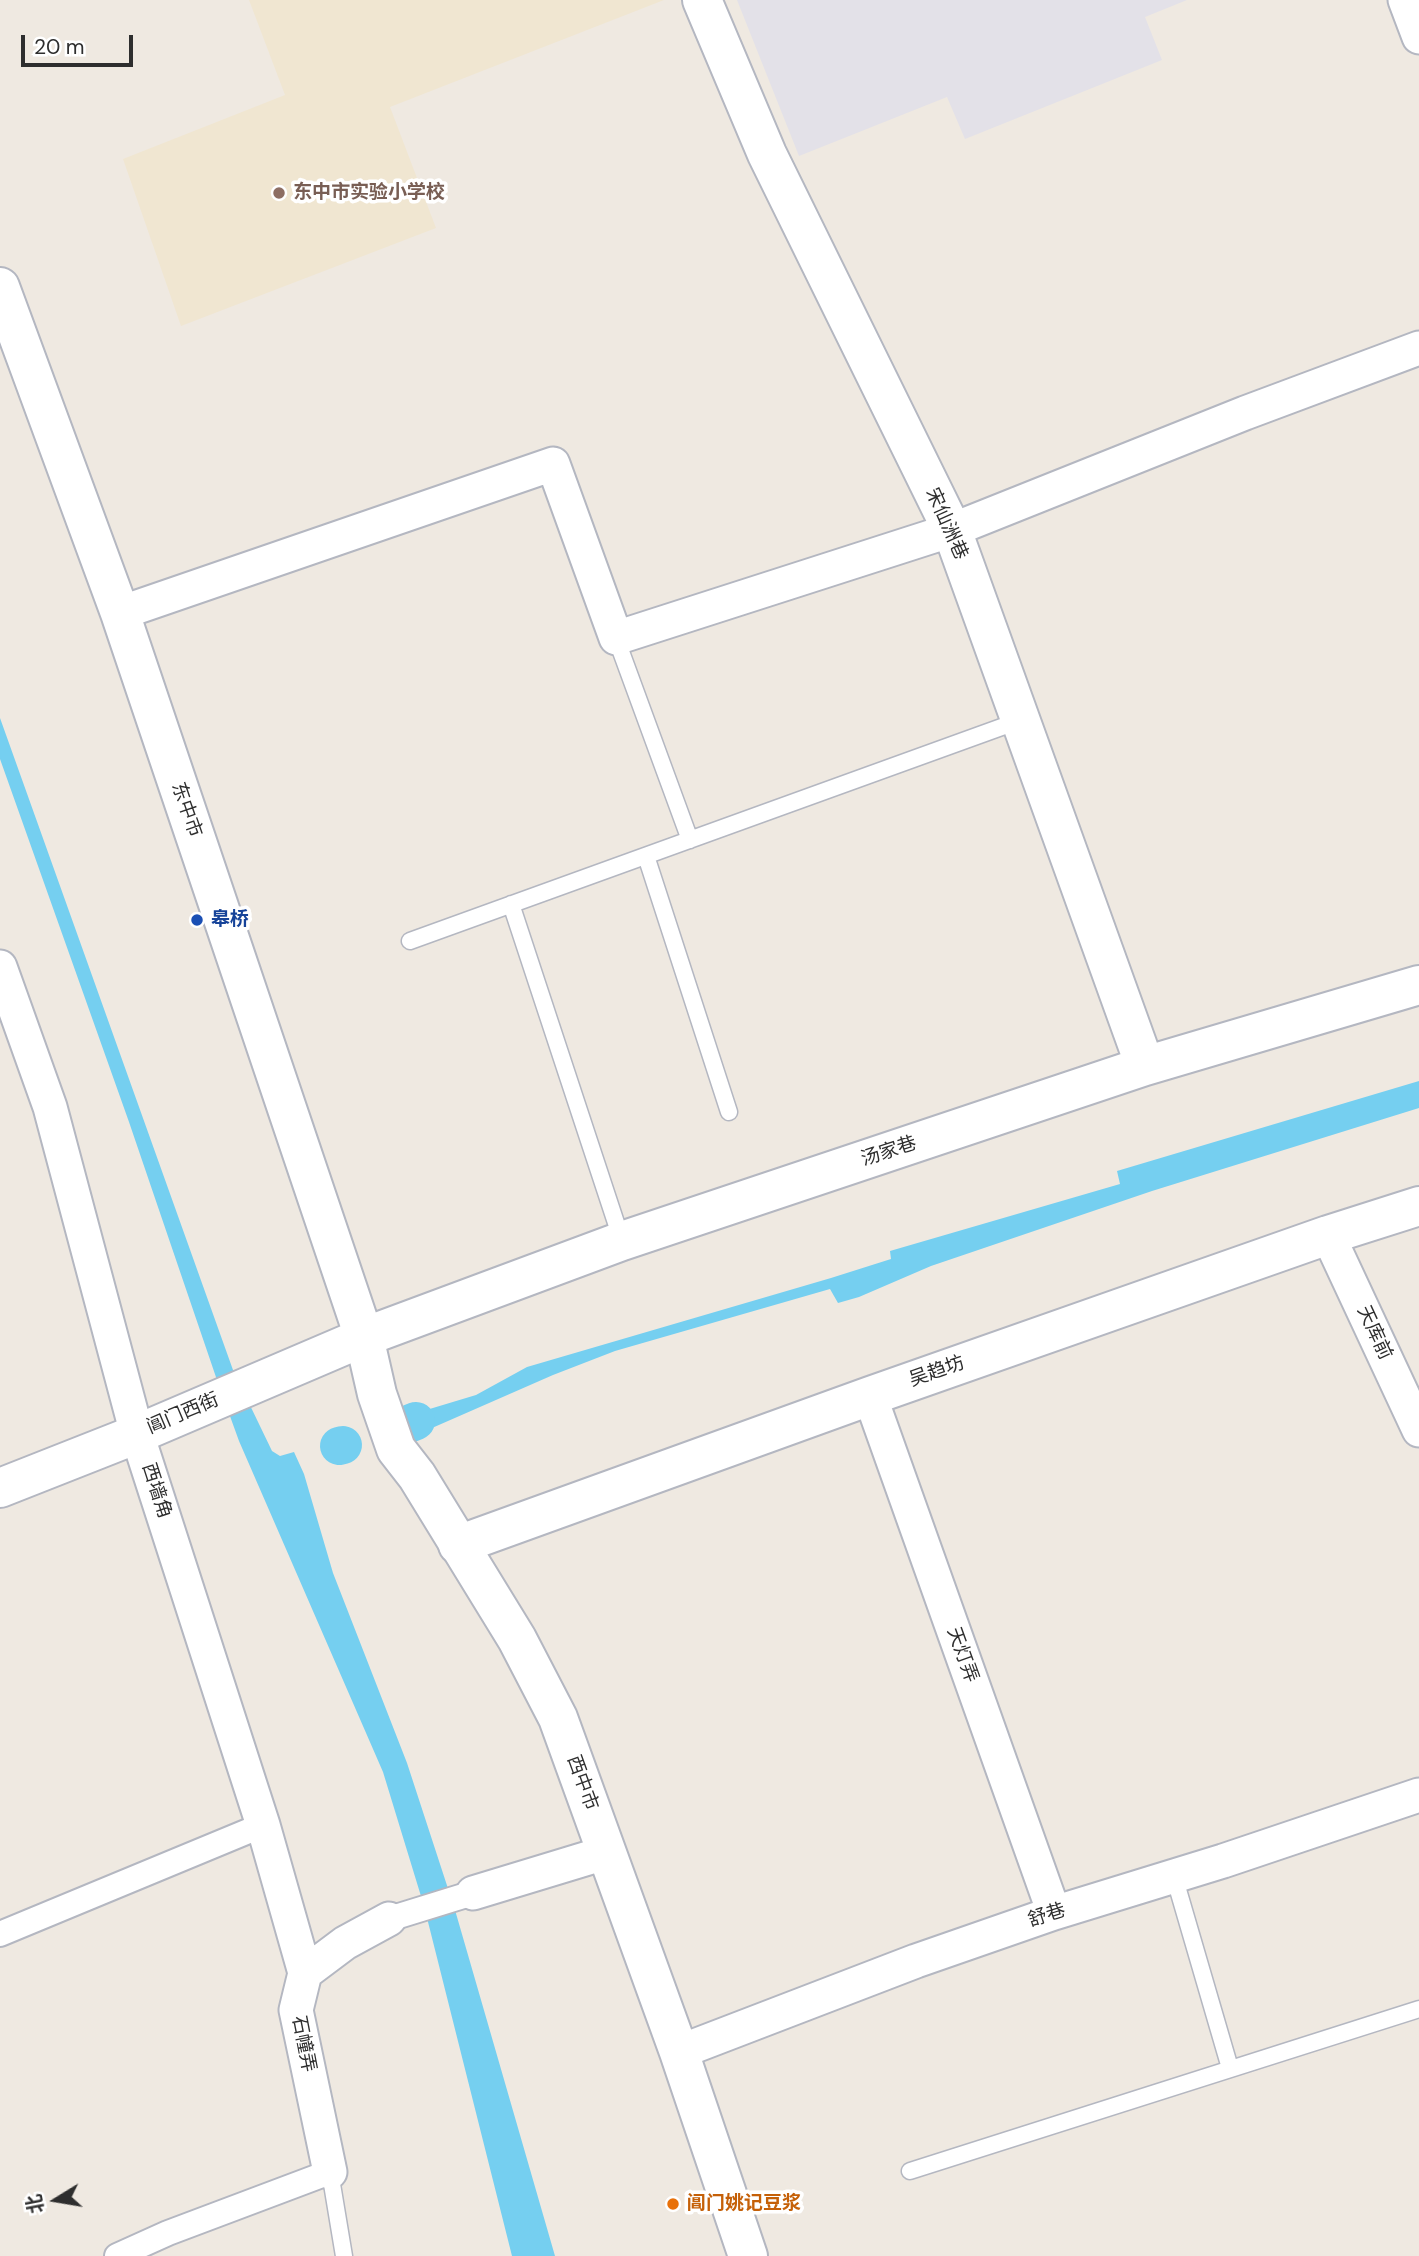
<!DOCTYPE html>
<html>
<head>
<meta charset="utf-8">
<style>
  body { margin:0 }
  #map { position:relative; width:1419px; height:2256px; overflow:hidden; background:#efe9e1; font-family:"DM Sans","Noto Sans SC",sans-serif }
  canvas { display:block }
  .north { position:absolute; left:21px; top:2165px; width:70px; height:70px; -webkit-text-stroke:5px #fff; paint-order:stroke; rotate:259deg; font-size:19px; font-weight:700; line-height:28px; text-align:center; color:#2e2e2e }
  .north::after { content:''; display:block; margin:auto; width:24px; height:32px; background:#2e2e2e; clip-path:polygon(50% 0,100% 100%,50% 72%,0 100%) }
  .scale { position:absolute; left:21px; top:35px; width:112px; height:32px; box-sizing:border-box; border:4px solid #2e2e2e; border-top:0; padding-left:9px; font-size:21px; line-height:24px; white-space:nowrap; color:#2e2e2e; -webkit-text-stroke:5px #fff; paint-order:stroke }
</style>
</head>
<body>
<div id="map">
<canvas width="1419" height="2256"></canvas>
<div class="north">北</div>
<div class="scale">20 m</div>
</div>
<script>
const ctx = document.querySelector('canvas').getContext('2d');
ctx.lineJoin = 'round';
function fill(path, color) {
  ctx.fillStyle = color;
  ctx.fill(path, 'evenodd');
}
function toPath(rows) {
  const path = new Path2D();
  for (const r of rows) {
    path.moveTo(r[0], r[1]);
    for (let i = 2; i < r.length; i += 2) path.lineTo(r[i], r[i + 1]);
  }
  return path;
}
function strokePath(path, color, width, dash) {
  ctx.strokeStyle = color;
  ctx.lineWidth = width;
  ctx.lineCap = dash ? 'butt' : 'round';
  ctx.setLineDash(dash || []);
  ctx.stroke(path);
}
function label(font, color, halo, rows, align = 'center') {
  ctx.font = font + ' "DM Sans","Noto Sans SC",sans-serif';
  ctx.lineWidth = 7;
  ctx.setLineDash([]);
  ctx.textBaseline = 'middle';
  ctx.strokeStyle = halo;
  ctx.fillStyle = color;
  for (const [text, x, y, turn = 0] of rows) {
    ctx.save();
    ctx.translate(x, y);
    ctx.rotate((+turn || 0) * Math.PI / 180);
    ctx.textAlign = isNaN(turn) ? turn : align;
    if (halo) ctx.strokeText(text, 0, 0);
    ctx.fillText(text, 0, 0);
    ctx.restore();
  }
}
const industrial = toPath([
  [737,0,1187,0,1145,17,1162,60,965,139,947,97,799,156]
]);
const education = toPath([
  [249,0,664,0,390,107,436,228,181,326,123,159,285,95]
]);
const water = toPath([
  [0,718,233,1370,272,1451,280,1456,294,1452,304,1474,333,1573,407,1763,455,1910,555,2256,512,2256,424,1906,383,1772,239,1441,218,1383,129,1122,0,759],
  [1419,1081,1419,1108,1152,1191,931,1266,859,1297,838,1303,830,1289,615,1351,553,1375,432,1428,421,1430,413,1414,476,1395,527,1367,831,1278,891,1259,890,1251,1120,1184,1117,1171]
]);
const canal = toPath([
  [411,1423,416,1421],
  [339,1446,343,1445]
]);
const service = toPath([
  [616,638,690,840],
  [646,856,729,1112],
  [511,904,622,1241],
  [410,941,1021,720],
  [1174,1876,1230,2068],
  [910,2171,1419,2009],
  [330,2172,344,2256]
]);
const pedestrian = toPath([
  [389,1919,473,1893],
  [0,1934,263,1825],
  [117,2256,168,2233,330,2172]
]);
const minor = toPath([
  [1405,0,1419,37],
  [120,613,553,464,616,638,952,530,1245,413,1419,348],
  [0,967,50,1107,137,1434,263,1825,305,1973],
  [1328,1235,1419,1430],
  [870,1396,1054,1913],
  [473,1893,608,1852],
  [679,2052,916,1961,1054,1913,1223,1861,1419,1795],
  [330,2172,296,2010,305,1973,345,1943,389,1919]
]);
const tertiary = toPath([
  [702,0,767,154,952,530,1145,1066],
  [0,1488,137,1434,364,1337,622,1241,1145,1066,1419,985],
  [458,1545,870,1396,1328,1235,1419,1206]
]);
const secondary = toPath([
  [0,287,120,613,364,1337,377,1394,396,1449,417,1476,517,1639,558,1718,679,2052,748,2256]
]);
const markers = [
  [279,193,7,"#8d6e63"],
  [197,920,7,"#1a4fb4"],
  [673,2204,7,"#e8710a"]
];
const educationNames = [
  ["东中市实验小学校",293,193]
];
const streetNames = [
  ["宋仙洲巷",946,524,66],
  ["东中市",186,810,71],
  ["汤家巷",889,1152,-18],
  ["天库前",1374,1333,65],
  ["吴趋坊",937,1372,-19],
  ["阊门西街",183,1414,-23],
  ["西墙角",156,1491,72],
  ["天灯弄",962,1655,70],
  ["西中市",582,1783,70],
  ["舒巷",1047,1916,-18],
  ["石幢弄",303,2044,79]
];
const transitNames = [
  ["皋桥",211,920]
];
const foodNames = [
  ["阊门姚记豆浆",687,2204]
];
fill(industrial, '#e3e1e8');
fill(education, '#f0e6d1');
fill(water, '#75cff0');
strokePath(canal, '#75cff0', 38);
strokePath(service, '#b4b7c1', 19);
strokePath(pedestrian, '#b4b7c1', 28);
strokePath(minor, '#b4b7c1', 37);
strokePath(tertiary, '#b4b7c1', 42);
strokePath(secondary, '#b4b7c1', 42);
strokePath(service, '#fff', 16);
strokePath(pedestrian, '#fff', 24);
strokePath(minor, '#fff', 33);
strokePath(tertiary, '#fff', 38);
strokePath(secondary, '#fff', 38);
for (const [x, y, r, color] of markers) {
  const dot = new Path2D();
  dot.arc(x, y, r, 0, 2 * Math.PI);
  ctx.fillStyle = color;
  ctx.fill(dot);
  strokePath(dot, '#fff', 2.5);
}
label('bold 19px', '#785e54', '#fff', educationNames, 'left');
label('19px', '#2e2e2e', '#fff', streetNames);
label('bold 19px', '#164399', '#fff', transitNames, 'left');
label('bold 19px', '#c56008', '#fff', foodNames, 'left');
</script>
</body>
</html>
